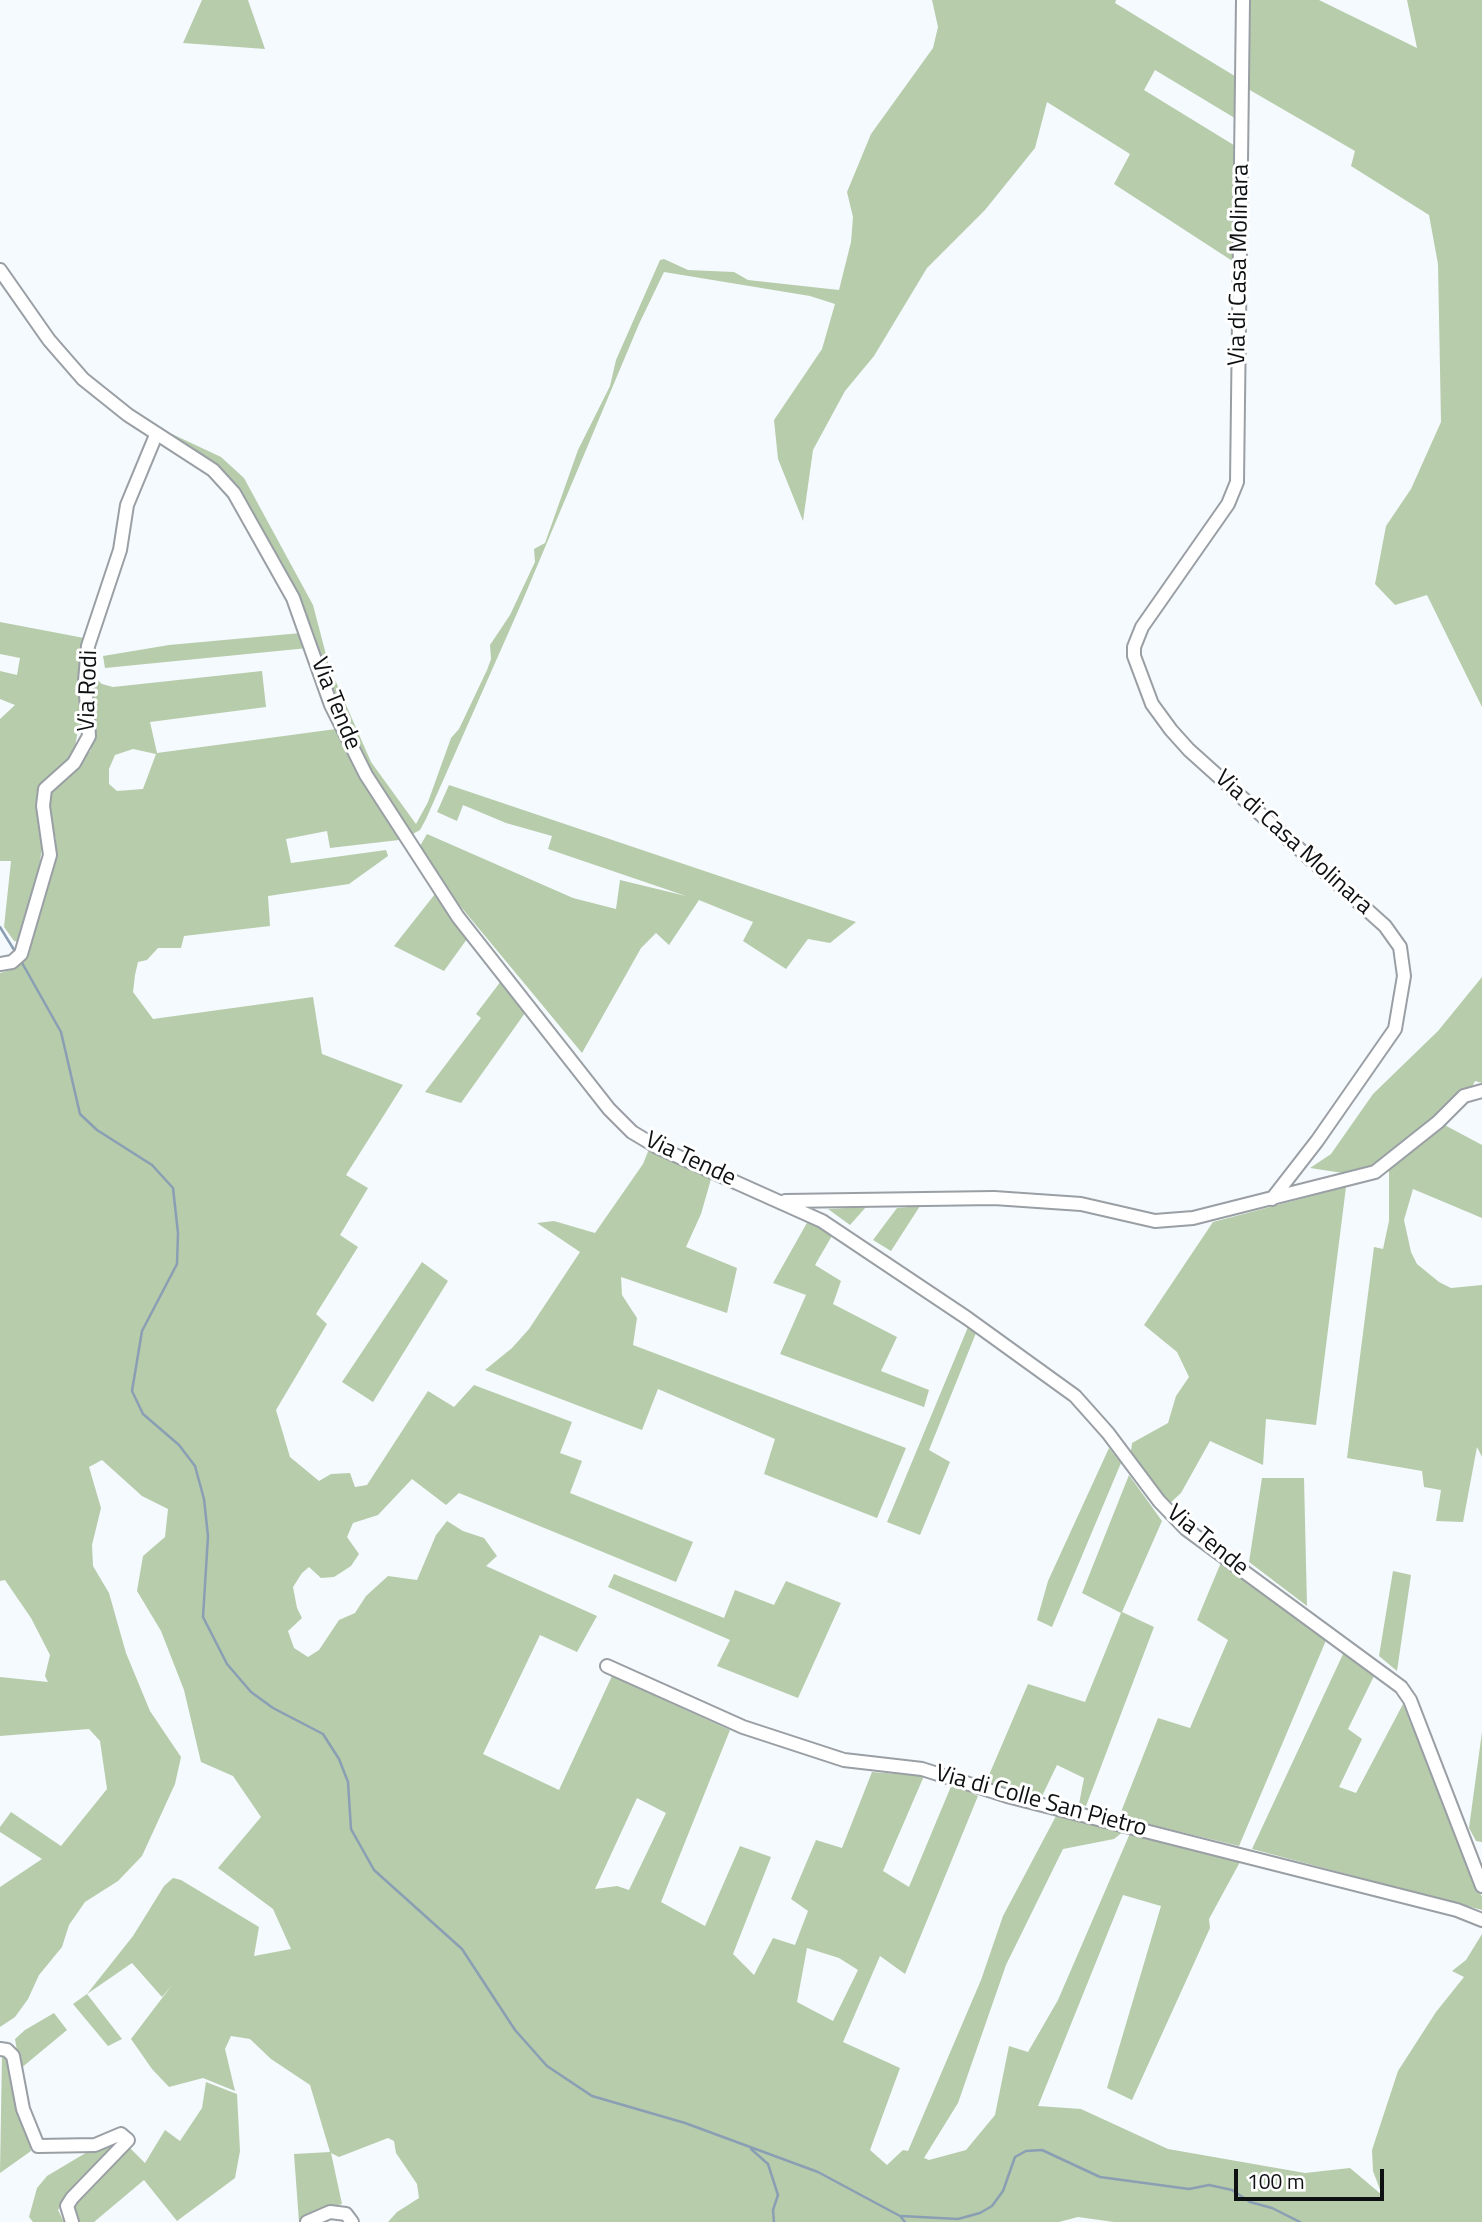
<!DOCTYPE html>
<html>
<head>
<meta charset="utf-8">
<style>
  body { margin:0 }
  #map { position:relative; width:1482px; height:2222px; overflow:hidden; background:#f4fafe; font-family:"Titillium Web",sans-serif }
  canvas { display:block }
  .scale { position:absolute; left:1234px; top:2169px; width:150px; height:32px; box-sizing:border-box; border:4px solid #0e1012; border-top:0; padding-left:9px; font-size:21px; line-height:24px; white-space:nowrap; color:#0e1012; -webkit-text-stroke:5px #fff; paint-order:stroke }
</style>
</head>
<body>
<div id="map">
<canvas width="1482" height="2222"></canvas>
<div class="scale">100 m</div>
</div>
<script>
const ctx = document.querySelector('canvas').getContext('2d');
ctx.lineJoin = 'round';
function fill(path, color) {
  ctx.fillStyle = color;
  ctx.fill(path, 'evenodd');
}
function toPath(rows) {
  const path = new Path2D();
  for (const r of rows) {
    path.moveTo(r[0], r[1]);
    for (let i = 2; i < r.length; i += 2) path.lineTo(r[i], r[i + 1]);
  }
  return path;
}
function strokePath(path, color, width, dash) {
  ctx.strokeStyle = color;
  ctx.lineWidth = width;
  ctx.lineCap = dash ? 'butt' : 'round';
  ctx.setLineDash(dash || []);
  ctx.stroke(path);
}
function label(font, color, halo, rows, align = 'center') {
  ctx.font = font + ' "Titillium Web",sans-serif';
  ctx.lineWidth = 6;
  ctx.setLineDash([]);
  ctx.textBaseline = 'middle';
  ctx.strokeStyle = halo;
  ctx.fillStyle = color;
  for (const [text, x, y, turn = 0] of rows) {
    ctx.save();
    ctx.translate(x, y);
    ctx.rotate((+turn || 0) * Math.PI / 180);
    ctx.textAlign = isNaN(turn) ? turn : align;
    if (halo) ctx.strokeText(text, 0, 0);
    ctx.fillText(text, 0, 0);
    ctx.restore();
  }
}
const green = toPath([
  [202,0,248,0,265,49,183,43],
  [932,0,1116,0,1115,3,1238,78,1238,120,1155,70,1144,90,1237,147,1237,264,1114,184,1130,154,1047,102,1035,148,985,210,927,268,874,356,845,391,813,450,803,521,778,459,774,420,822,349,835,304,810,296,664,272,639,324,522,602,426,819,420,830,411,835,366,766,332,693,301,604,239,489,225,472,171,438,172,434,221,457,244,478,313,605,329,666,371,762,416,824,428,802,451,738,459,729,487,670,491,659,490,645,510,615,535,562,534,549,545,543,578,450,610,386,616,360,660,260,664,259,688,270,734,272,748,280,839,290,851,242,853,217,847,192,871,134,933,48,938,27],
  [1248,0,1319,0,1417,48,1407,0,1482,0,1482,707,1427,595,1395,605,1375,584,1386,526,1411,489,1441,422,1438,264,1429,215,1351,166,1355,151,1248,89],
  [0,622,84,638,81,666,102,684,113,687,262,671,266,707,150,722,157,753,336,729,368,791,399,840,330,848,327,831,286,839,291,863,386,850,388,856,349,884,268,896,270,926,184,936,181,948,158,948,147,960,138,962,135,975,133,992,153,1019,313,997,322,1054,403,1085,346,1175,368,1188,340,1235,358,1247,316,1314,327,1324,276,1410,290,1457,319,1481,331,1474,350,1473,355,1487,367,1485,428,1391,454,1407,474,1385,572,1422,560,1453,582,1461,570,1493,693,1542,676,1582,459,1493,446,1505,412,1479,378,1515,353,1523,347,1537,359,1554,351,1566,334,1577,321,1578,309,1567,302,1573,293,1587,297,1608,302,1618,288,1631,294,1648,308,1657,319,1650,339,1620,355,1613,366,1596,388,1576,417,1580,436,1535,447,1521,463,1531,484,1538,497,1556,486,1566,597,1616,577,1652,540,1635,483,1754,559,1790,612,1676,730,1730,661,1902,705,1926,740,1846,771,1857,733,1954,754,1975,773,1938,795,1945,808,1911,791,1899,816,1840,842,1848,872,1772,924,1776,883,1871,909,1887,952,1784,978,1796,905,1974,880,1956,843,2042,900,2068,870,2150,887,2165,903,2150,908,2151,981,1980,1003,1916,1056,1816,1124,1831,1114,1839,1063,1849,1006,1965,958,2103,924,2158,929,2160,966,2150,995,2115,1009,2046,1028,2052,1058,2000,1131,1831,1240,1862,1209,1919,1210,1928,1132,2100,1107,2088,1161,1906,1123,1895,1038,2106,1081,2109,1168,2149,1305,2173,1350,2168,1382,2195,1373,2171,1372,2150,1398,2071,1436,2012,1464,1977,1452,1971,1466,1960,1482,1934,1482,2222,1114,2222,1078,2217,1059,2222,388,2222,397,2212,419,2198,417,2184,396,2153,394,2141,388,2138,339,2157,331,2153,342,2204,313,2212,299,2222,294,2154,330,2152,310,2085,271,2059,250,2039,231,2036,225,2049,235,2091,203,2078,169,2087,152,2069,131,2039,172,1985,162,1997,132,1963,87,1994,122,2039,108,2046,73,2004,87,1994,133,1936,164,1886,173,1878,181,1880,259,1927,254,1956,291,1949,273,1909,218,1868,261,1817,233,1776,201,1762,184,1690,161,1631,137,1591,143,1556,165,1537,168,1509,142,1496,102,1460,89,1467,101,1508,92,1545,93,1566,109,1593,126,1653,150,1711,181,1757,175,1784,142,1856,118,1881,85,1902,69,1925,62,1947,39,1975,28,1999,15,2017,0,2027,0,1887,42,1859,0,1832,0,1827,11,1812,61,1846,107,1789,100,1741,89,1729,0,1736,0,1677,48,1682,45,1676,50,1655,31,1618,5,1580,0,1581,0,973,14,969,25,959,56,855,56,838,45,825,38,876,20,942,14,941,4,927,11,861,0,861,0,719,15,705,0,699,0,671,17,675,20,658,0,654],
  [78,729,91,750,68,779,56,774,74,754],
  [133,749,156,754,143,789,117,791,109,784,109,769,115,755],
  [637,1798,666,1813,629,1890,617,1886,595,1889],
  [807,1948,839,1958,858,1970,833,2021,797,2002],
  [301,633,308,648,105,668,103,656,169,645],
  [449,785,856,922,830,943,808,939,786,969,743,941,753,922,699,900,669,945,656,933,641,948,582,1053,456,901,420,846,427,834,573,898,616,909,620,880,686,896,548,849,552,836,506,823,463,805,457,821,437,812],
  [435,894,467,939,444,971,394,946],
  [1482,977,1482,1083,1475,1081,1470,1091,1439,1122,1482,1145,1482,1218,1413,1189,1404,1220,1411,1252,1417,1264,1439,1282,1451,1288,1482,1285,1482,1457,1477,1447,1463,1522,1436,1521,1441,1490,1424,1487,1422,1471,1347,1458,1374,1247,1383,1249,1389,1221,1389,1163,1356,1175,1310,1168,1331,1154,1373,1094,1438,1031],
  [501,981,525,1013,461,1103,425,1092,481,1018,476,1014],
  [649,1149,713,1172,701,1214,686,1247,737,1268,727,1313,621,1277,622,1295,637,1318,633,1345,906,1448,877,1518,764,1474,775,1439,658,1389,642,1430,485,1370,512,1348,529,1329,580,1252,537,1223,554,1221,595,1233,643,1164],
  [1346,1187,1316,1425,1266,1419,1263,1465,1210,1441,1181,1493,1168,1505,1131,1451,1132,1443,1168,1423,1176,1396,1189,1377,1177,1352,1144,1325,1213,1222],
  [920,1206,891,1251,873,1240,897,1208],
  [866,1207,850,1225,828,1209],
  [808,1221,833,1234,815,1265,841,1281,833,1304,897,1337,881,1371,929,1390,924,1407,780,1354,806,1295,773,1283],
  [422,1262,448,1281,373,1402,342,1382],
  [968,1327,976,1333,929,1450,950,1462,920,1535,887,1522],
  [1109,1448,1121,1463,1052,1627,1037,1620,1048,1581],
  [1129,1475,1162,1521,1122,1612,1154,1627,1086,1806,1079,1804,1084,1778,1057,1765,1042,1796,986,1782,1028,1684,1085,1702,1121,1613,1082,1593],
  [1262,1478,1304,1478,1307,1606,1249,1562],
  [1222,1560,1327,1638,1239,1846,1119,1817,1158,1718,1190,1728,1228,1640,1197,1620],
  [1393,1571,1411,1575,1397,1671,1379,1656],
  [614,1574,724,1618,735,1590,774,1605,786,1581,841,1603,798,1698,717,1666,730,1640,608,1587],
  [1344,1652,1375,1674,1348,1729,1362,1739,1339,1787,1356,1793,1403,1704,1482,1897,1482,1910,1252,1849],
  [1482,1732,1482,1842,1476,1841,1469,1828],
  [54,2013,67,2030,20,2069,15,2039,25,2030],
  [2,2054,6,2055,12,2072,31,2151,0,2173],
  [206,2082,237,2094,240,2151,235,2178,177,2221,144,2180,94,2222,78,2222,72,2205,75,2199,130,2148,145,2163,165,2130,180,2141,202,2108],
  [122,2138,64,2200,58,2210,64,2222,33,2222,29,2217,37,2188,47,2176,94,2148]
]);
const stream = toPath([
  [0,927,16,953],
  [21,961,61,1032,80,1114,97,1130,152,1165,173,1188,178,1233,177,1264,142,1331,132,1391,143,1414,179,1445,195,1466,204,1499,208,1536,203,1617,227,1664,251,1692,273,1708,323,1734,339,1759,348,1782,351,1829,374,1870,462,1949,515,2030,547,2066,592,2096,685,2123,818,2172,900,2216,905,2222],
  [751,2149,768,2164,778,2195,773,2210,774,2222],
  [901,2216,958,2219,980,2213,992,2206,1003,2191,1015,2157,1026,2151,1042,2150,1100,2177,1189,2189,1209,2185,1232,2190,1250,2202,1272,2208,1300,2222]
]);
const minor = toPath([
  [1243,0,1237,482,1228,504,1142,627,1134,647,1134,656,1152,704,1171,730,1189,750,1385,926,1400,947,1404,976,1395,1029,1317,1141,1272,1199],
  [0,270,49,340,83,379,128,415,213,470,234,493,293,598,331,705,366,775,458,917,609,1109,632,1132,657,1147,822,1221,967,1318,1075,1396,1108,1433,1159,1501,1186,1529,1401,1687,1410,1700,1482,1886],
  [0,964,12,962,21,954,50,855,43,806,45,789,74,763,89,736,85,681,88,646,120,550,127,505,156,435],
  [785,1201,994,1198,1081,1204,1155,1221,1193,1218,1375,1172,1438,1122,1464,1096,1482,1091],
  [607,1666,743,1727,844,1760,922,1769,1007,1796,1457,1910,1482,1920],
  [0,2049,7,2050,13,2056,23,2109,38,2146,95,2145,121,2134,128,2140,72,2198,67,2206,72,2222],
  [307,2222,330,2212,346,2214,352,2222]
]);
const streetNames = [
  ["Via di Casa Molinara",1240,265,-89],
  ["Via Rodi",89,691,-88],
  ["Via Tende",335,704,68],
  ["Via di Casa Molinara",1293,843,42],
  ["Via Tende",690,1160,25],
  ["Via Tende",1207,1541,39],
  ["Via di Colle San Pietro",1041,1802,15]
];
fill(green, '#b7ccab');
strokePath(stream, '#8a9fb3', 2.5);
strokePath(minor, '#999fa4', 16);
strokePath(minor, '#fff', 12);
label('24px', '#0e1012', '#fff', streetNames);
</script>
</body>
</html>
